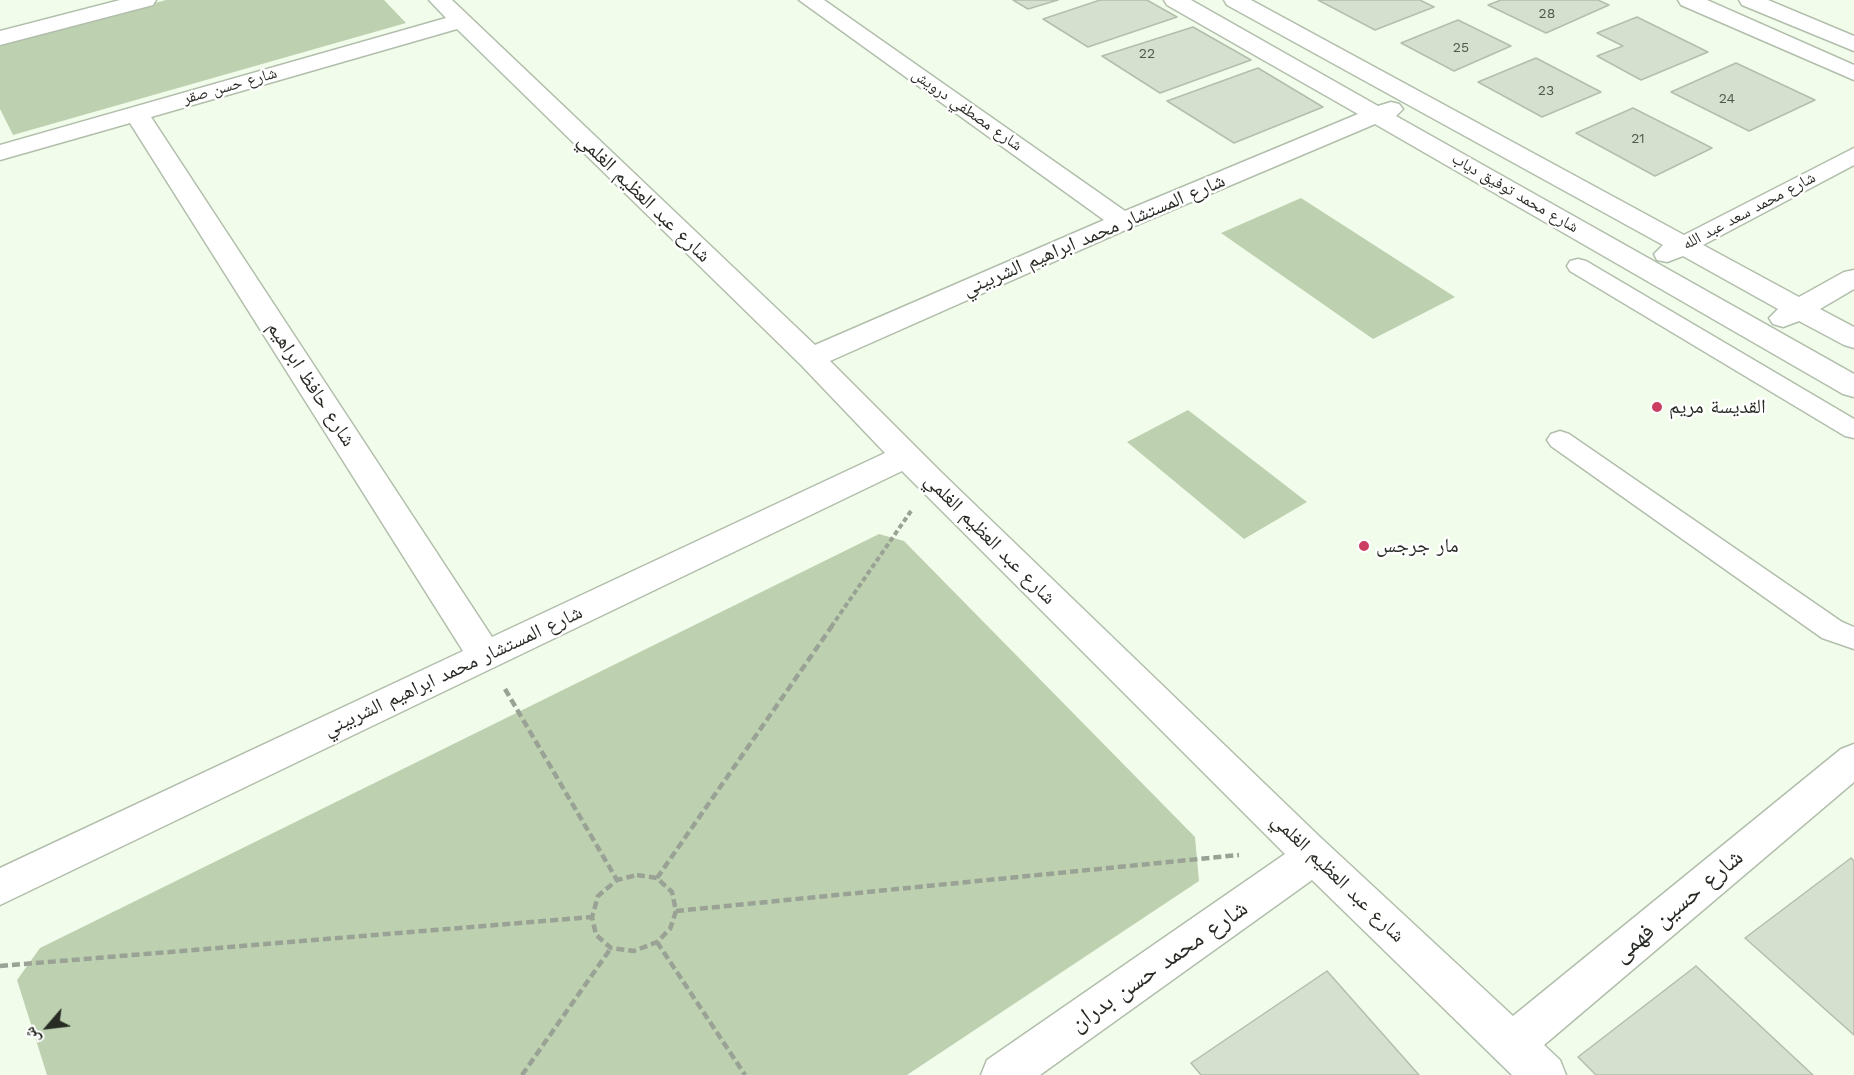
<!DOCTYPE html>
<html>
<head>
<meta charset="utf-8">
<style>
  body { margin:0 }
  #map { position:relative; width:1854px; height:1075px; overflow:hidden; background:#f1fdea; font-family:"Work Sans","Noto Naskh Arabic",sans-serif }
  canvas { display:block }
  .north { position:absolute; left:18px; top:997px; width:60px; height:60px; -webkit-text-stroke:4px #fff; paint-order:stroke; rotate:242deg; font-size:16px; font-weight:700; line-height:24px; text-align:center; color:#272b24 }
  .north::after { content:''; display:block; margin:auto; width:21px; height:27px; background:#272b24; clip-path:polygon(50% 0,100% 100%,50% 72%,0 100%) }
</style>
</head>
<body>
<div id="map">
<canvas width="1854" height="1075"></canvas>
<div class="north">ش</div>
</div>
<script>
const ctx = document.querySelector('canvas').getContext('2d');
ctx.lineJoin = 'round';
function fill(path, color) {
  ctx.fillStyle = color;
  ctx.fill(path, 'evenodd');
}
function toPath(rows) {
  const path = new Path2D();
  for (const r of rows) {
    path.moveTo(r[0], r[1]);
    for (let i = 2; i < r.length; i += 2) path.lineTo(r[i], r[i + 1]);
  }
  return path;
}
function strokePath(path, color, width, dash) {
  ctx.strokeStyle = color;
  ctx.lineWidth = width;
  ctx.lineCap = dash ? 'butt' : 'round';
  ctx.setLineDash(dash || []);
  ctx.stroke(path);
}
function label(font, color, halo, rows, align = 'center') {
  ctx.font = font + ' "Work Sans","Noto Naskh Arabic",sans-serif';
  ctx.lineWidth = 5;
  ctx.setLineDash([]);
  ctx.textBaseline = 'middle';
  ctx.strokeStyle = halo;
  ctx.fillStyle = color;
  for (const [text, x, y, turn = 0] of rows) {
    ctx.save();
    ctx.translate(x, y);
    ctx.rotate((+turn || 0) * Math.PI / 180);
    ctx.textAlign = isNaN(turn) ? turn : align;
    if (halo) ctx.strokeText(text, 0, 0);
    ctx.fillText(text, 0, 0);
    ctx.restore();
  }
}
const green = toPath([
  [166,0,384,0,406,23,13,135,0,109,0,44],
  [1301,198,1455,297,1373,339,1221,233],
  [1188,410,1307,502,1244,539,1127,442],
  [879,534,904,541,1195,837,1199,881,907,1075,47,1075,17,980,40,948]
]);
const building = toPath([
  [1013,0,1058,0,1028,9,1013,0],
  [1100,0,1147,0,1177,17,1088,47,1043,19,1100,0],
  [1318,0,1420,0,1434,7,1375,30,1318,0],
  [1501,0,1598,0,1609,5,1546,33,1488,5,1501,0],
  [1637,17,1708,52,1641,80,1597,56,1623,46,1597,33,1637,17],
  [1458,20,1511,46,1454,71,1401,43,1458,20],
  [1193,27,1251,60,1160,93,1102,56,1193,27],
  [1536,58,1601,92,1542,117,1478,82,1536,58],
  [1736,63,1815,100,1749,131,1671,92,1736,63],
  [1258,68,1323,107,1234,143,1167,101,1258,68],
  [1633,108,1712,148,1655,176,1576,133,1633,108],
  [1851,858,1854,861,1854,1035,1745,938,1851,858],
  [1696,966,1813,1075,1596,1075,1578,1057,1696,966],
  [1327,971,1419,1075,1201,1075,1191,1063,1327,971]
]);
const pathFar1 = toPath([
  [831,627,911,511]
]);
const path = toPath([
  [505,689,617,880],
  [637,875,657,878,672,892,676,911,670,929,657,942,634,951,611,948,596,935,592,917,598,896,617,880,637,875],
  [657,878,832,626],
  [676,911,1239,855],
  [657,942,745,1075],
  [0,966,592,917],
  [522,1075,611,948]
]);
const service = toPath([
  [1578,259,1586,261,1854,419,1854,438,1845,436,1570,271,1567,266,1570,261,1578,259],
  [1560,431,1569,434,1842,622,1854,627,1854,649,1822,638,1551,446,1547,440,1551,434,1560,431]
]);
const minor = toPath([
  [120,0,156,0,153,5,0,45,0,31,120,0],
  [429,0,452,0,815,345,1104,220,799,0,824,0,1125,211,1358,114,1167,5,1164,0,1191,0,1378,106,1391,102,1399,104,1403,109,1396,116,1854,374,1854,397,1843,394,1375,124,1132,227,830,361,942,473,1320,837,1513,1016,1841,749,1854,744,1854,782,1544,1045,1560,1060,1566,1075,1512,1075,1312,880,1040,1075,981,1075,987,1060,1285,854,902,471,0,905,0,868,463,651,130,123,0,160,0,145,446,18,429,0],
  [457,29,801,365,885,453,492,637,151,117,457,29],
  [1224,0,1251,0,1684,235,1854,148,1854,165,1703,245,1799,297,1844,272,1854,270,1854,289,1820,309,1854,327,1854,348,1844,345,1799,321,1783,327,1773,324,1769,318,1778,309,1683,256,1667,262,1657,260,1654,254,1663,245,1227,5,1224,0]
]);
const tertiary = toPath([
  [1678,0,1707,0,1854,65,1854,80,1681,5,1678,0],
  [1739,0,1768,0,1854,36,1854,51,1742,5,1739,0]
]);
const markers = [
  [1657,407,6,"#cc3d62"],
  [1364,546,6,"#cc3d62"]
];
const farNumbernames = [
  ["28",1547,14],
  ["25",1461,48],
  ["22",1147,54],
  ["23",1546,91],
  ["24",1727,99],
  ["21",1638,139]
];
const farStreetnames = [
  ["شارع حسن صقر",230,86,-16],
  ["شارع مصطفي درويش",967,110,35],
  ["شارع محمد توفيق دياب",1515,193,30],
  ["شارع محمد سعد عبد الله",1749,211,-28]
];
const streetNames = [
  ["شارع عبد العظيم الغلمي",644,198,44],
  ["شارع المستشار محمد ابراهيم الشربيني",1094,235,-23],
  ["شارع حافظ ابراهيم",311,384,57],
  ["شارع عبد العظيم الغلمي",990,539,45],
  ["شارع المستشار محمد ابراهيم الشربيني",453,671,-25],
  ["شارع عبد العظيم الغلمي",1338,878,44]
];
const poiNames = [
  ["القديسة مريم",1669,407],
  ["مار جرجس",1376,546]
];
const nearStreetnames = [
  ["شارع حسين فهمى",1678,906,-40],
  ["شارع محمد حسن بدران",1159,966,-35]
];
fill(green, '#bdd1b1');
fill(building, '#d5e1ce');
strokePath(building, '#b3bfad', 1.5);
strokePath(service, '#b2beac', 3);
strokePath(minor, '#b2beac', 3);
strokePath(tertiary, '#b2beac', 3);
strokePath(pathFar1, '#99a294', 4, [5, 3]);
strokePath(path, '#99a294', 4.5, [8, 4]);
fill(service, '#fff');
fill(minor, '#fff');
fill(tertiary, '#fff');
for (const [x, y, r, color] of markers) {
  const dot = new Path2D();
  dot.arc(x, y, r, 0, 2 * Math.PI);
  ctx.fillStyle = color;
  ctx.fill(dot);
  strokePath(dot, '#fff', 2);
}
label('14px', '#52584e', null, farNumbernames);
label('16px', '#272b24', '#fff', farStreetnames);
label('20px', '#272b24', '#fff', streetNames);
label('20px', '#272b24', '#fff', poiNames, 'left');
label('24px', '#272b24', '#fff', nearStreetnames);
</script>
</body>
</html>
